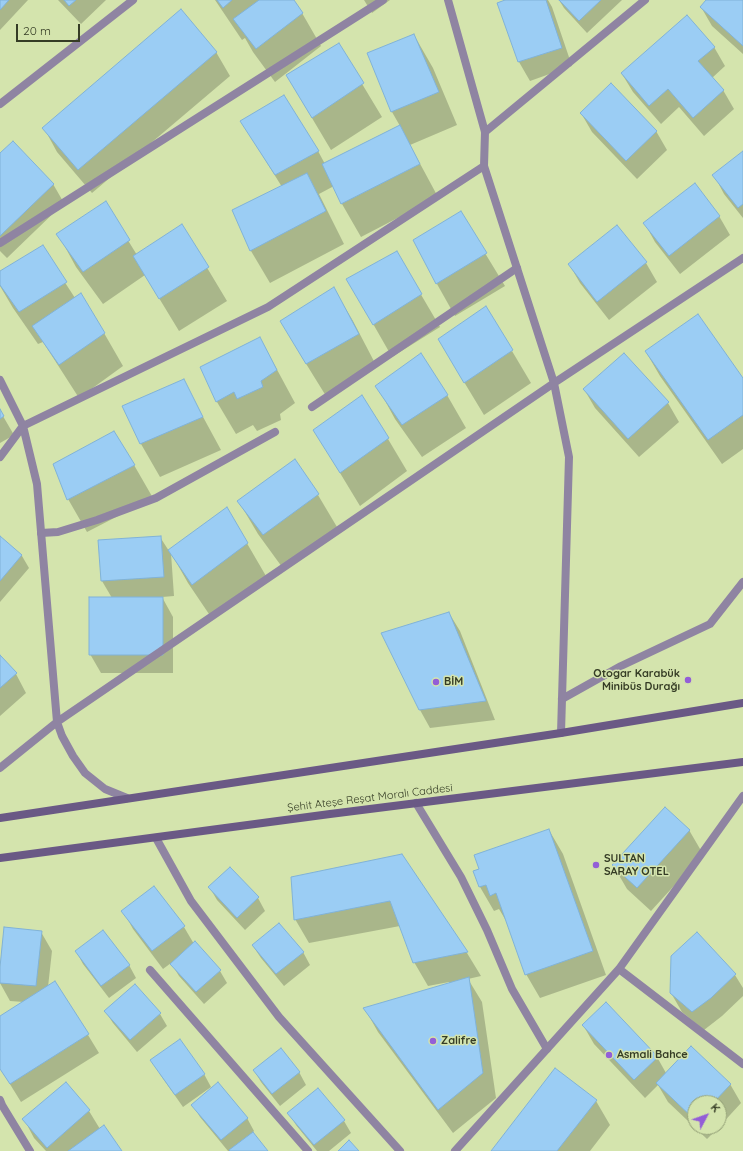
<!DOCTYPE html>
<html>
<head>
<meta charset="utf-8">
<style>
  body { margin:0 }
  #map { position:relative; width:743px; height:1151px; overflow:hidden; background:#d4e4ad; font-family:Quicksand,sans-serif }
  canvas { display:block }
  .north { position:absolute; left:687px; top:1095px; width:40px; height:40px; box-sizing:border-box; background:#d4e4ad; border:1px solid #94a177; border-radius:50%; rotate:49deg; font-size:11px; font-weight:700; line-height:16px; text-align:center; color:#353c25 }
  .north::after { content:''; display:block; margin:auto; width:14px; height:18px; background:#935ed7; clip-path:polygon(50% 0,100% 100%,50% 72%,0 100%) }
  .scale { position:absolute; left:16px; top:24px; width:64px; height:18px; box-sizing:border-box; border:2px solid #353c25; border-top:0; padding-left:5px; font-size:12px; line-height:14px; white-space:nowrap; color:#353c25; -webkit-text-stroke:3px #d4e4ad; paint-order:stroke }
</style>
</head>
<body>
<div id="map">
<canvas width="743" height="1151"></canvas>
<div class="north">K</div>
<div class="scale">20 m</div>
</div>
<script>
const ctx = document.querySelector('canvas').getContext('2d');
ctx.lineJoin = 'round';
function fill(path, color) {
  ctx.fillStyle = color;
  ctx.fill(path, 'evenodd');
}
function toPath(rows) {
  const path = new Path2D();
  for (const r of rows) {
    path.moveTo(r[0], r[1]);
    for (let i = 2; i < r.length; i += 2) path.lineTo(r[i], r[i + 1]);
  }
  return path;
}
function strokePath(path, color, width, dash) {
  ctx.strokeStyle = color;
  ctx.lineWidth = width;
  ctx.lineCap = dash ? 'butt' : 'round';
  ctx.setLineDash(dash || []);
  ctx.stroke(path);
}
function label(font, color, halo, rows, align = 'center') {
  ctx.font = font + ' Quicksand,sans-serif';
  ctx.lineWidth = 3;
  ctx.setLineDash([]);
  ctx.textBaseline = 'middle';
  ctx.strokeStyle = halo;
  ctx.fillStyle = color;
  for (const [text, x, y, turn = 0] of rows) {
    ctx.save();
    ctx.translate(x, y);
    ctx.rotate((+turn || 0) * Math.PI / 180);
    ctx.textAlign = isNaN(turn) ? turn : align;
    if (halo) ctx.strokeText(text, 0, 0);
    ctx.fillText(text, 0, 0);
    ctx.restore();
  }
}
const shadow = toPath([
  [0,0,28,0,0,30],
  [58,0,106,0,81,24],
  [215,0,292,0,302,13,321,46,275,82,253,52,245,38,242,40],
  [364,0,390,0,372,13],
  [508,0,548,0,552,7,572,66,530,81,519,62,499,3],
  [559,0,622,0,587,33,564,8],
  [708,0,743,0,743,54,712,26,701,7],
  [414,35,433,68,457,125,410,145,438,197,361,237,342,204,334,186,319,194,344,244,270,283,251,251,233,211,282,187,241,121,318,151,325,164,400,126,392,112,368,53],
  [338,44,382,117,331,150,287,76],
  [714,47,725,66,712,78,723,90,734,109,704,136,679,107,661,124,633,92,622,74],
  [216,52,230,76,92,193,57,152,44,128],
  [581,113,656,131,667,150,637,179,592,132],
  [743,152,743,218,724,194,714,175],
  [0,155,53,184,64,203,7,258,0,251],
  [105,203,137,255,182,226,227,301,179,331,145,275,103,304,76,267,58,234],
  [460,212,505,286,455,316,437,284],
  [719,216,730,235,680,274,655,242,645,224],
  [617,226,646,263,657,282,609,320,580,283,569,264],
  [42,247,75,298,104,333,123,366,79,398,43,342,38,344,13,308,0,286,0,272],
  [396,252,440,327,392,357,348,280],
  [334,289,353,321,377,367,326,396,300,354],
  [260,338,295,403,280,414,281,420,257,431,253,425,236,434,217,402,201,367],
  [512,351,531,383,484,415,458,372],
  [646,352,743,380,743,449,722,464,660,376],
  [624,354,668,403,679,422,639,457,595,408,584,389],
  [183,380,221,450,160,477,141,444,124,407],
  [377,386,447,395,466,428,422,457,395,419],
  [0,411,14,435,0,443],
  [314,430,388,439,407,471,360,506],
  [295,461,318,495,337,527,282,567,258,534,239,502],
  [134,465,153,498,87,532,68,499],
  [227,509,266,576,211,617,188,583,171,553,174,596,162,597,173,617,173,673,101,673,90,654,112,598,102,581,99,541,160,537,169,551],
  [0,537,22,556,29,568,0,602],
  [449,613,460,631,495,720,430,728,420,710],
  [0,656,16,674,26,693,0,716],
  [549,830,563,854,606,975,540,998,526,974,506,919,505,919,499,909,494,911,480,887,474,871,480,870],
  [689,830,703,854,651,911,627,889,613,865],
  [402,855,467,953,481,976,468,979,482,1002,496,1098,453,1133,378,1032,365,1009,449,984,449,982,428,986,414,962,400,926,309,943,295,919],
  [210,888,258,898,265,911,245,930,217,900],
  [123,911,184,927,194,944,220,971,227,983,204,1004,179,976,171,963,163,969,133,929],
  [41,932,52,951,48,987,88,1035,99,1053,21,1102,0,1068,0,1018,24,1002,10,1001,0,983,0,977],
  [697,934,735,975,743,988,743,996,722,1016,704,1030,682,1012,671,993],
  [253,946,303,952,310,965,284,986,261,958],
  [76,951,129,965,136,978,109,998,83,964],
  [105,1011,160,1014,167,1026,137,1052,113,1023],
  [583,1025,657,1057,666,1073,730,1084,741,1103,719,1127,719,1103,695,1103,695,1127,719,1127,707,1139,668,1102,658,1085,645,1098,594,1044],
  [254,1070,299,1072,306,1085,280,1106,261,1082],
  [159,1073,204,1074,211,1087,183,1107],
  [66,1083,89,1111,100,1129,121,1151,46,1151,34,1138,24,1119],
  [596,1101,610,1125,590,1151,492,1151],
  [193,1105,247,1118,254,1131,252,1133,267,1151,228,1151,200,1117],
  [289,1113,344,1121,351,1133,329,1151,317,1151,296,1125]
]);
const building = toPath([
  [0,0,9,0,0,10,0,0],
  [64,0,76,0,69,6,64,0],
  [217,0,232,0,223,8,217,0],
  [259,0,294,0,303,13,256,49,233,19,259,0],
  [505,0,546,0,562,48,518,62,497,3,505,0],
  [559,0,601,0,579,21,559,0],
  [706,0,743,0,743,46,700,7,706,0],
  [181,9,217,52,78,170,42,128,181,9],
  [687,15,715,47,698,61,724,90,693,118,668,89,649,106,621,73,687,15],
  [414,34,439,92,391,112,367,53,414,34],
  [339,43,364,83,312,118,286,75,339,43],
  [611,83,657,131,626,161,580,113,611,83],
  [284,95,319,151,275,175,240,121,284,95],
  [400,125,420,164,341,204,322,164,400,125],
  [13,141,54,184,0,236,0,153,13,141],
  [743,151,743,204,738,208,712,175,743,151],
  [307,173,326,211,250,251,232,210,307,173],
  [695,183,720,216,669,256,643,223,695,183],
  [106,201,130,240,83,272,56,234,106,201],
  [461,211,487,253,436,284,413,240,461,211],
  [182,224,209,267,159,299,133,256,182,224],
  [617,225,647,262,597,302,568,264,617,225],
  [43,245,67,282,19,312,0,285,0,271,43,245],
  [397,251,422,294,373,325,346,279,397,251],
  [334,287,359,334,306,364,280,321,334,287],
  [81,293,105,333,59,365,32,326,81,293],
  [486,306,513,350,464,383,438,339,486,306],
  [698,314,743,378,743,415,708,440,645,351,698,314],
  [260,337,277,370,261,381,263,387,237,399,234,392,216,402,200,367,260,337],
  [421,353,448,395,402,425,375,386,421,353],
  [624,353,669,402,628,439,583,389,624,353],
  [184,379,203,417,140,444,122,406,184,379],
  [362,395,389,438,340,473,313,430,362,395],
  [0,409,4,416,0,419,0,409],
  [114,431,135,465,67,500,53,464,114,431],
  [295,459,319,494,263,535,237,501,295,459],
  [227,507,248,543,192,585,168,550,227,507],
  [0,536,22,555,0,581,0,536],
  [161,536,164,577,101,581,98,540,161,536],
  [89,597,163,597,163,655,89,655,89,597],
  [449,612,486,701,419,710,381,633,449,612],
  [0,655,17,673,0,688,0,655],
  [665,807,690,830,637,888,612,865,665,807],
  [549,829,593,951,525,975,496,893,490,896,486,885,479,887,473,871,479,869,474,855,549,829],
  [402,854,468,952,413,963,390,901,294,920,291,877,402,854],
  [230,867,259,897,237,918,208,887,230,867],
  [154,886,185,926,152,951,121,911,154,886],
  [279,923,304,952,276,974,252,945,279,923],
  [4,927,42,931,36,986,0,983,0,967,4,927],
  [103,930,130,965,101,986,75,951,103,930],
  [697,932,736,974,711,998,692,1012,670,993,671,956,697,932],
  [195,941,221,970,196,992,170,964,195,941],
  [469,977,483,1073,438,1110,363,1008,469,977],
  [55,981,89,1034,10,1084,0,1069,0,1016,55,981],
  [135,984,161,1013,130,1040,104,1011,135,984],
  [606,1002,658,1057,634,1080,582,1025,606,1002],
  [180,1039,205,1074,175,1095,150,1060,180,1039],
  [691,1046,731,1084,713,1103,695,1103,695,1120,656,1083,691,1046],
  [281,1048,300,1072,272,1094,253,1070,281,1048],
  [555,1068,597,1100,557,1151,491,1151,555,1068],
  [66,1082,90,1110,47,1148,22,1119,66,1082],
  [218,1082,248,1118,221,1140,191,1105,218,1082],
  [318,1088,345,1120,314,1145,287,1113,318,1088],
  [104,1125,122,1151,68,1151,104,1125],
  [253,1132,268,1151,230,1151,229,1150,253,1132],
  [349,1140,359,1151,338,1151,349,1140]
]);
const lane = toPath([
  [0,243,383,0],
  [312,407,517,268],
  [41,533,58,532,97,520,156,498,275,432],
  [562,699,621,666,710,624,743,582],
  [416,803,461,877,487,930,512,989,547,1049]
]);
const street = toPath([
  [448,0,485,132,484,166,554,383,569,457,561,733],
  [0,104,133,0],
  [485,132,645,0],
  [0,380,23,426,37,484,57,722,62,736,73,756,85,773,105,789,127,798],
  [0,457,23,426,268,307,484,166],
  [0,768,57,722,554,383,743,258],
  [156,838,191,901,279,1017,400,1151],
  [619,969,743,1064],
  [150,970,308,1151],
  [0,1100,2,1105,30,1151],
  [455,1151,619,969,743,796]
]);
const secondary = toPath([
  [0,818,561,733,743,703],
  [0,858,330,814,743,762]
]);
const markers = [
  [688,680,4,"#935ed7"],
  [436,682,4,"#935ed7"],
  [596,865,4,"#935ed7"],
  [433,1041,4,"#935ed7"],
  [609,1055,4,"#935ed7"]
];
const poiNames = [
  ["Otogar Karabük",680,674,"right"],
  ["Minibüs Durağı",680,687,"right"],
  ["BİM",444,682],
  ["SULTAN",604,859],
  ["SARAY OTEL",604,872],
  ["Zalifre",441,1041],
  ["Asmali Bahce",617,1055]
];
const streetNames = [
  ["Şehit Ateşe Reşat Moralı Caddesi",370,798,-7]
];
fill(shadow, '#0003');
fill(building, '#9bcdf4');
strokePath(building, '#80b2d7', 1);
strokePath(lane, '#8f84a2', 8);
strokePath(street, '#8f84a2', 8);
strokePath(secondary, '#6a5985', 8);
for (const [x, y, r, color] of markers) {
  const dot = new Path2D();
  dot.arc(x, y, r, 0, 2 * Math.PI);
  ctx.fillStyle = color;
  ctx.fill(dot);
  strokePath(dot, '#d4e4ad', 1.5);
}
label('bold 11px', '#353c25', '#d4e4ad', poiNames, 'left');
label('11px', '#353c25', '#d4e4ad', streetNames);
</script>
</body>
</html>
